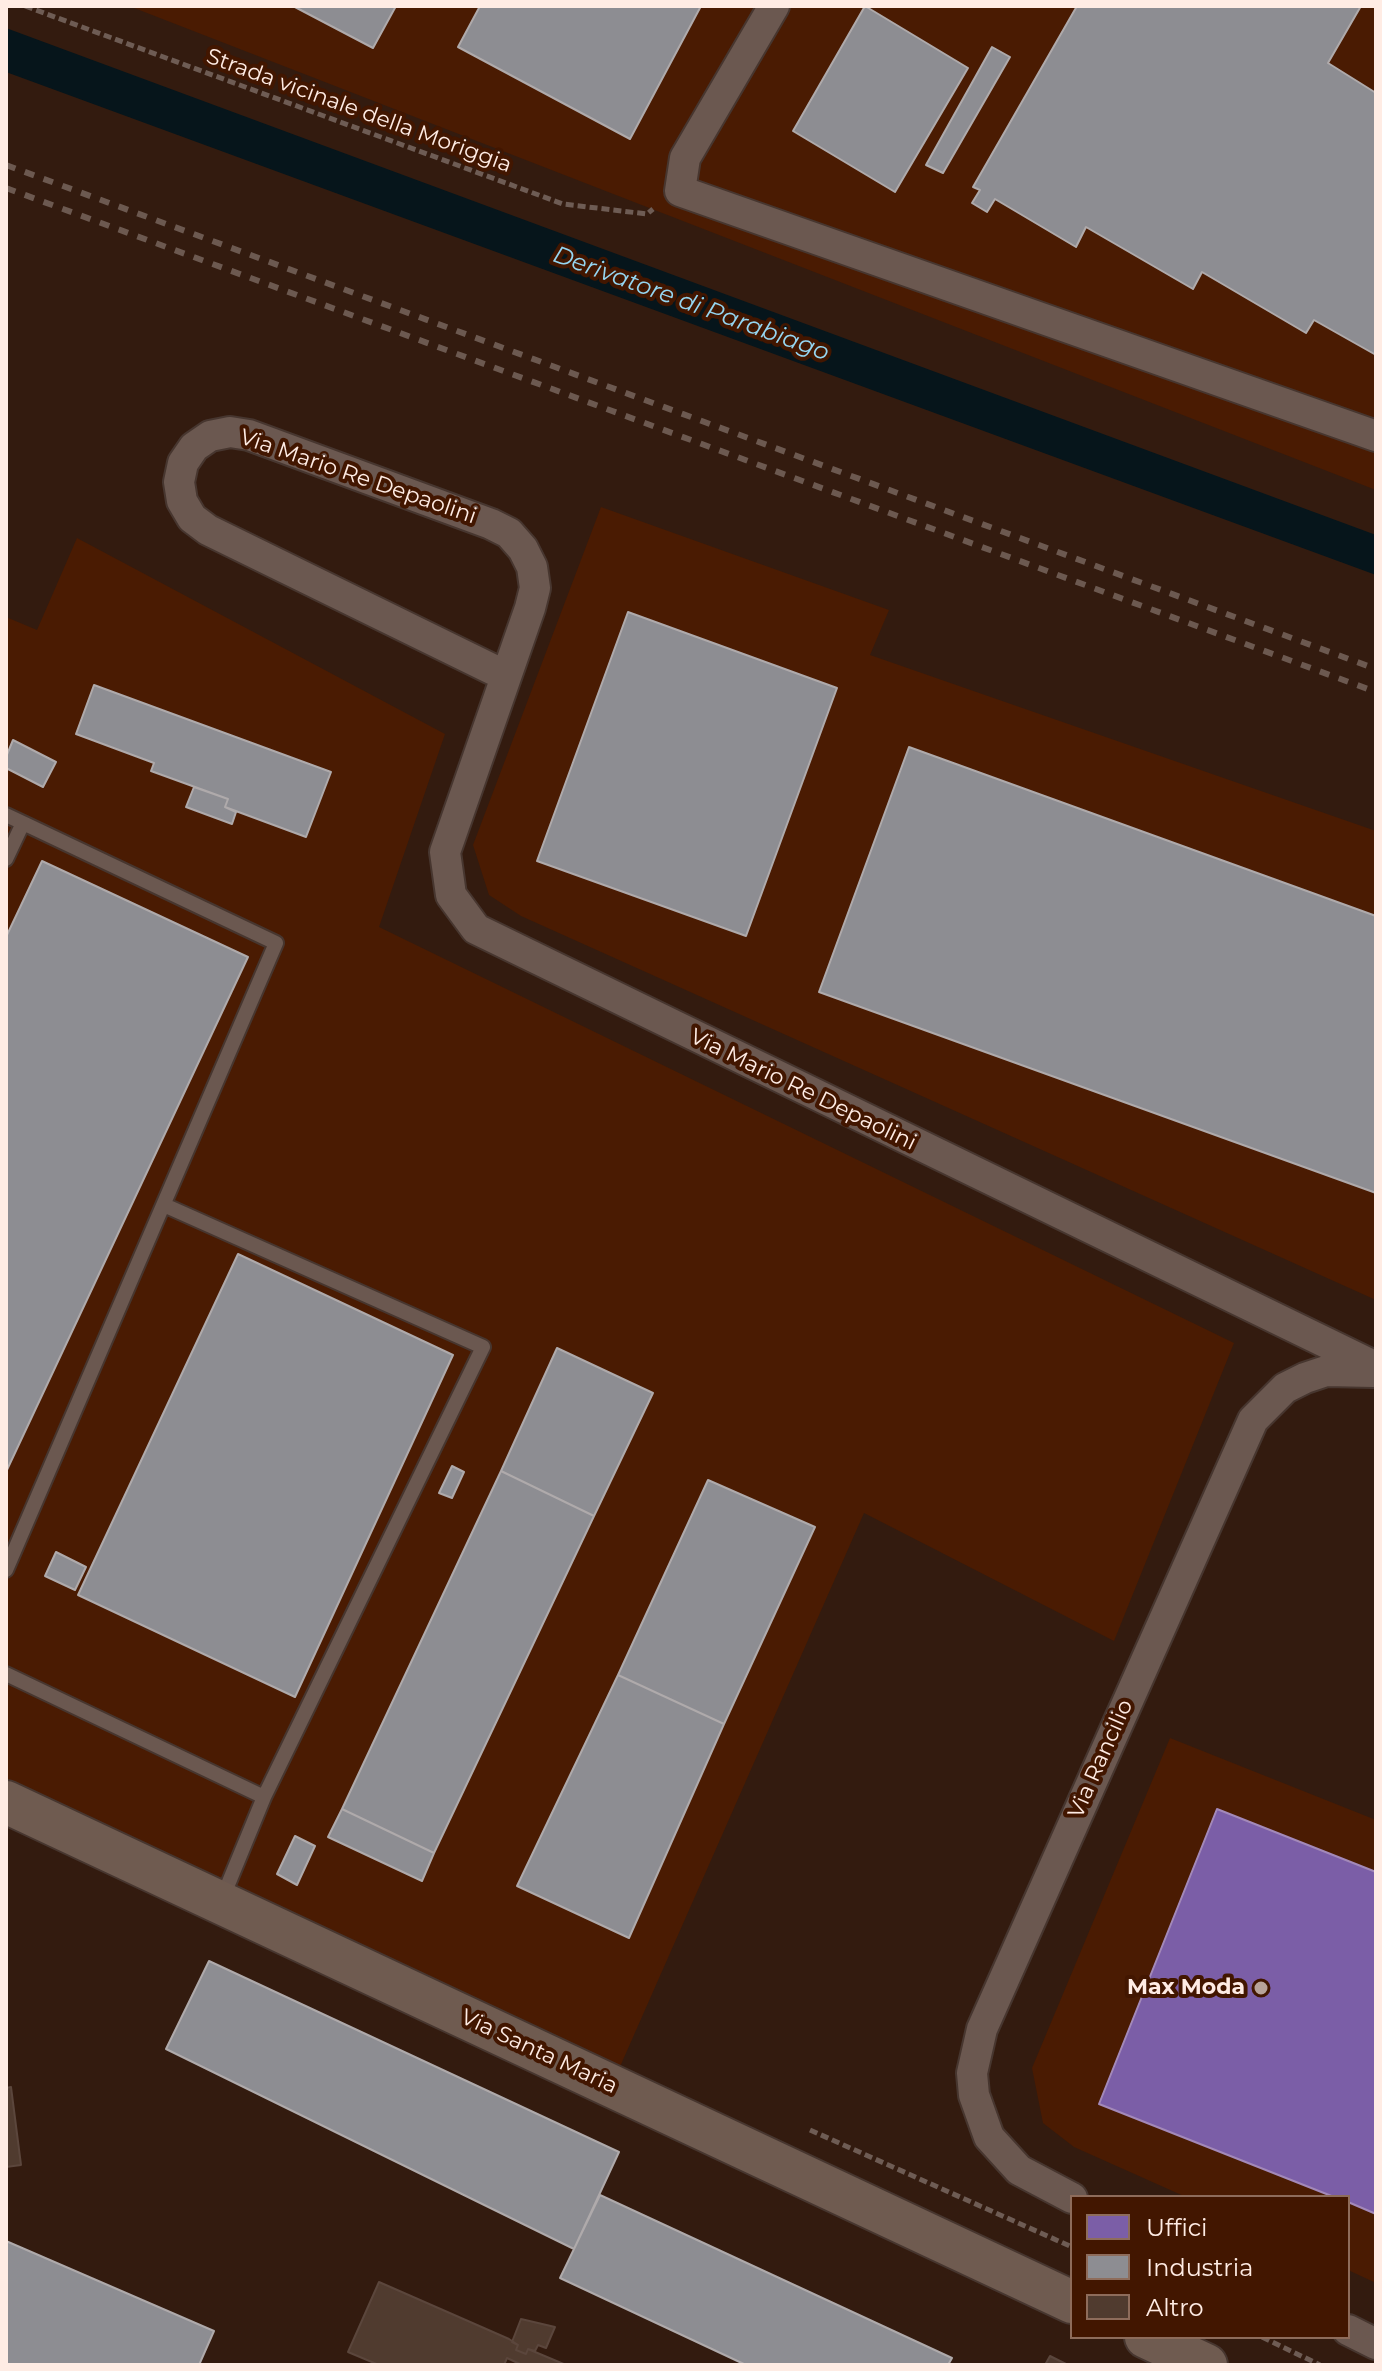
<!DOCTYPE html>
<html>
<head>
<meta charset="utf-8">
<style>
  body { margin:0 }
  #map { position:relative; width:1382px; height:2371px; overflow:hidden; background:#331b0f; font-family:Montserrat,sans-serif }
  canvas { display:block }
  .frame { position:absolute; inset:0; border:8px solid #ffece4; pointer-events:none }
  .legend { position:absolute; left:1070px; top:2195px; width:280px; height:144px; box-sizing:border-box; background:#421600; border:2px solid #8e6c5b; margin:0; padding:10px 14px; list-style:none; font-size:24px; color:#ffece4 }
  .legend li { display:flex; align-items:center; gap:16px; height:40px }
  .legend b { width:40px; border:2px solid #8e6c5b }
</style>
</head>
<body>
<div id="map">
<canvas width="1382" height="2371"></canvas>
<div class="frame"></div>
<ul class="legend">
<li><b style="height:22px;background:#7b5ea7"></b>Uffici</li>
<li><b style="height:22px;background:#8d8d92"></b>Industria</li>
<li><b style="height:22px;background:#503b2f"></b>Altro</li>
</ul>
</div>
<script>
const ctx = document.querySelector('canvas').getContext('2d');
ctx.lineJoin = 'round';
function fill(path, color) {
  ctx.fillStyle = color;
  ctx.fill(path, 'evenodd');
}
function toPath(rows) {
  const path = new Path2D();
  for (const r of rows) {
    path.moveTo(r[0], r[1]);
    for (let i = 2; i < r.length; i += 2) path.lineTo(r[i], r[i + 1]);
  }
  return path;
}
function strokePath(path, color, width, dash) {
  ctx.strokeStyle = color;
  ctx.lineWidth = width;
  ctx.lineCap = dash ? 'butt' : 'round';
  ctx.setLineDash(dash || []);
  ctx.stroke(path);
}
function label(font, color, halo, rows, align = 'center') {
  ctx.font = font + ' Montserrat,sans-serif';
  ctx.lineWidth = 8;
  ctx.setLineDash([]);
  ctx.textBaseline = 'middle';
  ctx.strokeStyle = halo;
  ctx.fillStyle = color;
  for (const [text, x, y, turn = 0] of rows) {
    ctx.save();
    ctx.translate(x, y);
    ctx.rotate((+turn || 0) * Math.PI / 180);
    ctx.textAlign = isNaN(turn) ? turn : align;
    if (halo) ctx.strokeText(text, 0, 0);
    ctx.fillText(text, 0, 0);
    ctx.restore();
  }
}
const built = toPath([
  [129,6,1376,6,1376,490],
  [601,507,889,610,870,655,1376,831,1376,1300,521,916,489,895,473,845],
  [77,538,445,734,379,927,1234,1343,1114,1641,864,1513,615,2078,6,1793,6,617,37,630],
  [1170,1738,1376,1820,1376,2283,1348,2270,1348,2197,1186,2197,1074,2147,1043,2123,1032,2068]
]);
const water = toPath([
  [6,28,1376,535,1376,575,6,72]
]);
const offices = toPath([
  [1217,1809,1376,1872,1376,2214,1348,2202,1348,2197,1334,2197,1099,2104,1217,1809]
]);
const industry = toPath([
  [293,6,396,6,373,48,293,6],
  [480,6,701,6,630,139,458,47,480,6],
  [865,6,968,68,895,192,793,131,865,6],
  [1077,6,1361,6,1328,63,1376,93,1376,355,1314,320,1306,333,1202,272,1193,289,1086,227,1076,247,995,199,987,212,972,203,980,190,973,187,1077,6],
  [992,47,1010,57,943,173,926,165,992,47],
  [628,612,837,688,746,936,537,861,628,612],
  [94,685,331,772,306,837,225,807,228,799,151,771,154,763,76,734,94,685],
  [13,740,56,762,43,787,6,768,6,757,13,740],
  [909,747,1376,916,1376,1193,819,992,909,747],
  [194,787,228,799,225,807,236,812,232,824,186,807,194,787],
  [42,861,248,957,6,1472,6,937,42,861],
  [238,1254,453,1355,295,1697,78,1595,238,1254],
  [557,1348,653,1393,594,1516,501,1471,557,1348],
  [452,1466,464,1472,452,1498,439,1493,452,1466],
  [501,1471,594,1516,434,1853,342,1809,501,1471],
  [708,1480,815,1527,724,1724,618,1675,708,1480],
  [56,1552,86,1567,75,1590,45,1576,56,1552],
  [618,1675,724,1724,629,1938,517,1886,618,1675],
  [342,1809,434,1853,422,1881,328,1837,342,1809],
  [295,1836,315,1846,297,1885,277,1874,295,1836],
  [209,1961,619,2152,574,2249,166,2049,209,1961],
  [600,2195,952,2358,948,2365,746,2365,560,2278,600,2195],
  [6,2241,214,2331,199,2365,6,2365,6,2241]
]);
const building = toPath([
  [11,2087,21,2165,6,2167,6,2088,11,2087],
  [379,2282,509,2339,518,2345,516,2350,526,2354,528,2349,566,2365,522,2365,507,2358,504,2365,379,2365,348,2352,379,2282],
  [521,2319,555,2327,546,2348,538,2345,535,2351,528,2349,526,2354,516,2350,518,2345,512,2342,521,2319],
  [1050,2356,1068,2365,1045,2365,1050,2356]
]);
const path = toPath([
  [25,6,563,204,647,214,653,209],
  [810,2130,1072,2247],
  [1262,2337,1320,2365]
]);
const lane = toPath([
  [6,815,23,823,6,859],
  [164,1205,483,1347,264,1797],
  [6,1570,276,943,23,823],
  [6,1674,264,1797,222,1899]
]);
const street = toPath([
  [774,6,685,158,680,191,1376,436],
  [506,676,208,530,192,518,182,501,179,482,183,463,194,447,210,436,230,432,249,435,491,524,509,533,523,549,532,567,535,588,530,608,445,852,451,895,476,929,1376,1367],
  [1072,2198,1019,2170,989,2137,974,2095,972,2073,982,2029,1253,1420,1285,1388,1305,1378,1326,1371,1374,1372],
  [1348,2330,1376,2344]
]);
const secondary = toPath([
  [6,1802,1072,2302],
  [1146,2337,1206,2365]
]);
const rail = toPath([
  [6,165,1376,669],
  [6,188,1376,692]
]);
const markers = [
  [1261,1988,8,"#b8a399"]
];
const streetNames = [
  ["Strada vicinale della Moriggia",359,111,20],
  ["Via Mario Re Depaolini",358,477,19],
  ["Via Mario Re Depaolini",803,1090,26],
  ["Via Rancilio",1101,1759,-66],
  ["Via Santa Maria",539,2052,25]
];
const poiNames = [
  ["Max Moda",1245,1988]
];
const waterNames = [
  ["Derivatore di Parabiago",691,304,20]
];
fill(built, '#4a1b02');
fill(water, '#06151b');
fill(offices, '#7b5ea7');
strokePath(offices, '#a389b9', 2);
fill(industry, '#8d8d92');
strokePath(industry, '#afaaab', 2);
fill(building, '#503b2f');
strokePath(building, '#5b463c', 2);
strokePath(lane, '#47362f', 18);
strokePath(street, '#47362f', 34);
strokePath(secondary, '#47362f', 46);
strokePath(path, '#6e5c54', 5, [8, 4]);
strokePath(lane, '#6b5850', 14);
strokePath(street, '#6b5850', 30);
strokePath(secondary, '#6f5b50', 42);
strokePath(rail, '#6c5950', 6, [10, 10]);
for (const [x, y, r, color] of markers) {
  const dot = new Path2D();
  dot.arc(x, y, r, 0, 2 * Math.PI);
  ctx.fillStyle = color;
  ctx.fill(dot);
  strokePath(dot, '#421600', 3);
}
label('22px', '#ffece4', '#421600', streetNames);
label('bold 22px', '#ffece4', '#421600', poiNames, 'right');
label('italic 24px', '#95d6f1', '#421600', waterNames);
</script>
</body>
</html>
